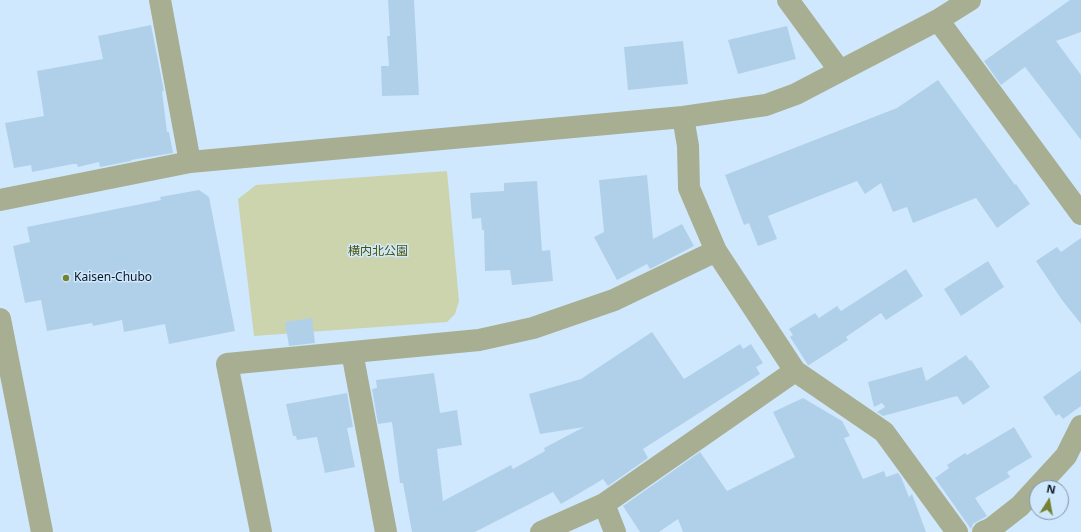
<!DOCTYPE html>
<html>
<head>
<meta charset="utf-8">
<style>
  body { margin:0 }
  #map { position:relative; width:1081px; height:532px; overflow:hidden; background:#cfe8fe; font-family:"Noto Sans",sans-serif }
  canvas { display:block }
  .north { position:absolute; left:1029px; top:480px; width:40px; height:40px; box-sizing:border-box; background:#cfe8fe; border:1px solid #8194a5; border-radius:50%; rotate:11deg; font-size:11px; font-weight:700; line-height:16px; text-align:center; color:#0b1720 }
  .north::after { content:''; display:block; margin:auto; width:14px; height:18px; background:#75822f; clip-path:polygon(50% 0,100% 100%,50% 72%,0 100%) }
</style>
</head>
<body>
<div id="map">
<canvas width="1081" height="532"></canvas>
<div class="north">N</div>
</div>
<script>
const ctx = document.querySelector('canvas').getContext('2d');
ctx.lineJoin = 'round';
function fill(path, color) {
  ctx.fillStyle = color;
  ctx.fill(path, 'evenodd');
}
function toPath(rows) {
  const path = new Path2D();
  for (const r of rows) {
    path.moveTo(r[0], r[1]);
    for (let i = 2; i < r.length; i += 2) path.lineTo(r[i], r[i + 1]);
  }
  return path;
}
function strokePath(path, color, width, dash) {
  ctx.strokeStyle = color;
  ctx.lineWidth = width;
  ctx.lineCap = dash ? 'butt' : 'round';
  ctx.setLineDash(dash || []);
  ctx.stroke(path);
}
function label(font, color, halo, rows, align = 'center') {
  ctx.font = font + ' "Noto Sans","Noto Sans JP",sans-serif';
  ctx.lineWidth = 3;
  ctx.setLineDash([]);
  ctx.textBaseline = 'middle';
  ctx.strokeStyle = halo;
  ctx.fillStyle = color;
  for (const [text, x, y, turn = 0] of rows) {
    ctx.save();
    ctx.translate(x, y);
    ctx.rotate((+turn || 0) * Math.PI / 180);
    ctx.textAlign = isNaN(turn) ? turn : align;
    if (halo) ctx.strokeText(text, 0, 0);
    ctx.fillText(text, 0, 0);
    ctx.restore();
  }
}
const green = toPath([
  [447,171,459,301,455,314,447,322,254,336,238,199,256,185]
]);
const building = toPath([
  [388,0,414,0,419,95,382,96,381,66,389,66,387,36,390,36],
  [1070,0,1081,0,1081,32,1056,41,1081,75,1081,140,1025,67,1001,85,984,61],
  [151,25,164,91,162,91,167,132,169,132,173,153,131,160,131,161,100,167,99,162,78,167,77,164,73,164,32,172,31,165,14,168,5,123,44,116,37,71,103,59,98,36],
  [787,26,796,59,738,74,728,40],
  [683,41,688,84,628,90,624,47],
  [938,80,1015,185,1016,184,1030,204,997,228,976,198,913,223,907,207,893,212,881,183,865,194,857,181,768,216,777,239,758,246,749,223,744,225,725,175,897,108],
  [647,175,653,239,682,224,694,246,650,269,647,264,617,280,594,237,604,232,599,180],
  [537,181,542,251,550,250,553,281,512,285,510,270,485,271,484,230,482,230,481,218,472,219,470,193,504,191,504,183],
  [199,190,209,197,235,331,169,344,165,324,124,332,122,320,93,326,92,323,47,331,41,300,25,303,13,246,30,242,27,227,161,200,160,197],
  [1081,238,1081,324,1062,300,1036,261,1057,247,1061,252],
  [988,261,1004,287,961,316,944,289],
  [906,269,923,296,886,320,881,313,846,337,848,340,809,365,808,365,790,337,793,335,789,329,815,313,819,318,837,306,841,311],
  [312,318,315,343,289,346,285,322],
  [652,332,684,379,740,344,743,349,751,344,763,363,756,367,760,374,643,449,648,458,608,486,603,479,595,484,561,504,553,492,475,532,412,532,403,483,400,483,392,422,378,424,372,389,377,388,376,380,434,373,440,413,457,410,462,445,437,449,443,501,511,465,513,469,545,451,544,448,584,427,540,434,529,394,581,379],
  [966,355,970,361,971,360,990,387,963,405,957,396,883,416,877,412,885,407,882,403,874,407,868,382,922,367,926,381],
  [1081,370,1081,406,1063,419,1059,414,1056,416,1043,397],
  [347,393,353,427,347,428,355,467,325,473,317,437,297,440,296,436,293,436,286,404],
  [803,398,842,421,850,436,844,438,863,479,884,471,886,477,898,473,901,477,909,497,912,494,926,532,683,532,678,519,659,532,640,532,623,506,700,452,727,491,795,457,773,412],
  [1014,427,1032,457,1007,472,1010,477,975,498,987,516,978,521,973,524,971,529,935,478,949,468,947,465,965,453,967,455]
]);
const minor = toPath([
  [160,0,190,162],
  [788,0,840,71],
  [938,20,1081,214],
  [683,117,688,146,689,188,716,251,795,371,884,432,957,532],
  [0,200,190,162,683,117,766,105,796,94,840,71,938,20,970,0],
  [0,319,42,532],
  [352,352,386,532],
  [604,504,615,532],
  [261,532,227,364,479,340,533,328,614,300,716,251],
  [541,532,604,504,795,371],
  [983,532,992,528,1020,506,1066,456,1081,426]
]);
const markers = [
  [66,278,4,"#75822f"]
];
const parkNames = [
  ["横内北公園",378,252]
];
const poiNames = [
  ["Kaisen-Chubo",74,278]
];
fill(green, '#ccd4ad');
fill(building, '#b0d0ea');
strokePath(minor, '#a8ae91', 22);
for (const [x, y, r, color] of markers) {
  const dot = new Path2D();
  dot.arc(x, y, r, 0, 2 * Math.PI);
  ctx.fillStyle = color;
  ctx.fill(dot);
  strokePath(dot, '#cfe8fe', 1.5);
}
label('12px', '#495303', '#cfe8fe', parkNames);
label('12px', '#0b1720', '#cfe8fe', poiNames, 'left');
</script>
</body>
</html>
